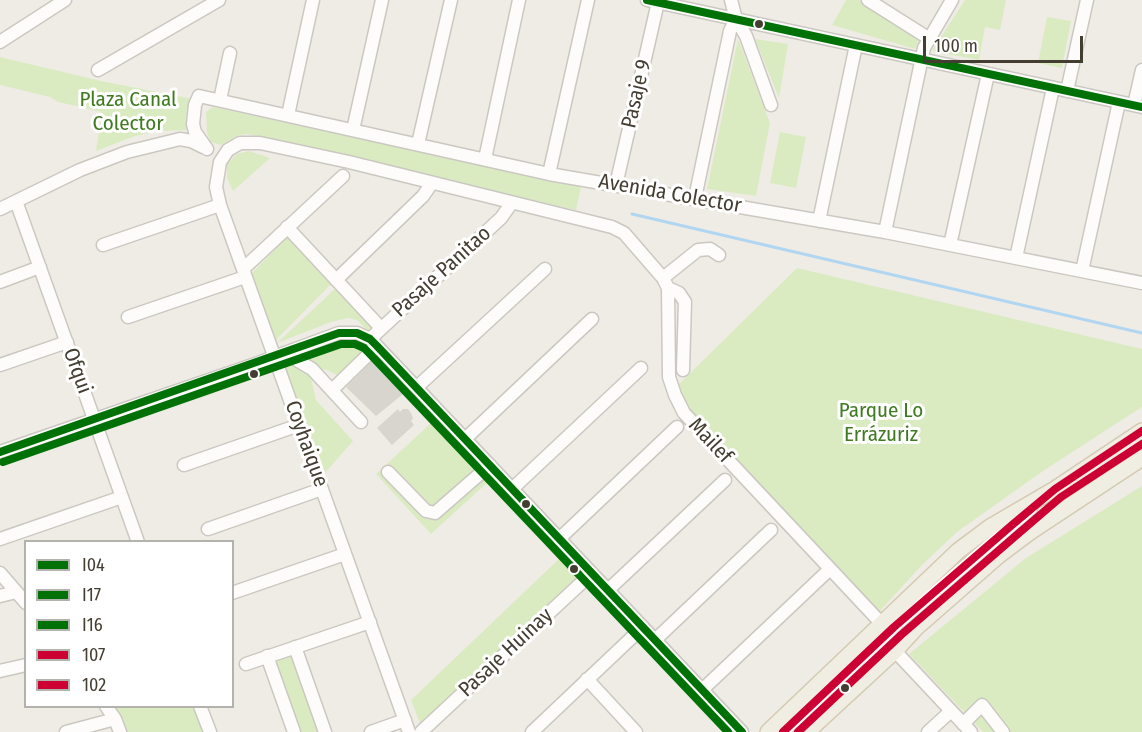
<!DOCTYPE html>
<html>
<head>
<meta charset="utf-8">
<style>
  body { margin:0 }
  #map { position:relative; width:1142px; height:732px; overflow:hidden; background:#efece5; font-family:"Fira Sans Condensed",sans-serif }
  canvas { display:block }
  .legend { position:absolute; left:24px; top:540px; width:210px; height:168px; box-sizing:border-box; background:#fff; border:2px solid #b4b2ad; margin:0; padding:8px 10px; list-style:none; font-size:18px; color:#443e32 }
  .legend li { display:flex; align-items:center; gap:12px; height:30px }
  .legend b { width:30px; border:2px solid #b4b2ad }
  .scale { position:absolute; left:923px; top:36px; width:160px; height:27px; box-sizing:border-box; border:3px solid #443e32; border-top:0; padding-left:8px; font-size:18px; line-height:21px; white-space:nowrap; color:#443e32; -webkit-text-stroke:4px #fff; paint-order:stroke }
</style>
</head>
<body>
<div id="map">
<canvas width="1142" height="732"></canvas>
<ul class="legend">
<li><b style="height:8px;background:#007106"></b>I04</li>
<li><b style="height:8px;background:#007106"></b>I17</li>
<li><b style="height:8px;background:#007106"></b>I16</li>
<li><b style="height:8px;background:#c03"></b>107</li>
<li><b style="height:8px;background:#c03"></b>102</li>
</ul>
<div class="scale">100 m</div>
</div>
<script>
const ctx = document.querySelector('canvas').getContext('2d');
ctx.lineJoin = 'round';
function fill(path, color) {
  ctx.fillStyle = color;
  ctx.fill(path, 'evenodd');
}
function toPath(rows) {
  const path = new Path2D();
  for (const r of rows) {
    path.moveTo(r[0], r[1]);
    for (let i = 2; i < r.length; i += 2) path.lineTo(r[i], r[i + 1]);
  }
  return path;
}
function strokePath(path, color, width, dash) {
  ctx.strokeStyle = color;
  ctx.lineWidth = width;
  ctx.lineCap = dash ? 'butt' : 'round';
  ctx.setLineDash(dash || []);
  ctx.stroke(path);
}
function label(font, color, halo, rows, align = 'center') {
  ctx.font = font + ' "Fira Sans Condensed",sans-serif';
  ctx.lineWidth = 6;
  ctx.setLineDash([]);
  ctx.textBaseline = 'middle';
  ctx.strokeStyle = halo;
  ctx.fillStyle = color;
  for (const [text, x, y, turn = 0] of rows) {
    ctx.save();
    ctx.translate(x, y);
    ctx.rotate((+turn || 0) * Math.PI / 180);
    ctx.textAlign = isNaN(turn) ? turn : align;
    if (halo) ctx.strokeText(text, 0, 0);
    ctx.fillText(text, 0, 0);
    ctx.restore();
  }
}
const green = toPath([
  [846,0,859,0,922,35,915,49,832,25],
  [965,0,1006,0,1000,30,985,27,979,60,932,51],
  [1047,17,1071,21,1062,68,1038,63],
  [738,39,770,123,756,196,707,189],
  [755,39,788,44,779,98],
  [0,57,101,81,193,99,187,108,186,130,159,131,135,136,96,151,102,112,58,102,50,97,0,85],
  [213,107,581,187,576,210,248,134,238,135,221,145,211,142,207,133,206,112],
  [780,132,806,137,796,188,770,183],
  [249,151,270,158,233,191,227,178,227,164,237,154],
  [289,235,333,282,275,341,251,274],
  [797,268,1142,349,1142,407,1043,471,957,532,922,565,878,613,690,412,677,386],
  [337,287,378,328,371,334,357,320,348,318,331,322,277,343],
  [345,342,352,342,369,349,339,376,327,370,313,367,308,363,309,353],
  [291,360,309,370,316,400,353,441,324,474,285,369,288,362],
  [432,422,488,482,431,534,376,474],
  [1142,486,1142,732,983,732,909,654,1026,558],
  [561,557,583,579,422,729,411,700],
  [293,651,321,732,300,732,274,658],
  [110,707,195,707,204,732,128,732]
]);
const stream = toPath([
  [632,214,1142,333]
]);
const building = toPath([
  [372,361,403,394,376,416,346,387],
  [398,409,400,412,403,409,408,409,411,413,413,418,411,421,414,425,392,445,377,428]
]);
const minor = toPath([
  [647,0,1142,107],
  [731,0,736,19,746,36,771,105],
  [868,0,925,36],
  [0,42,65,0],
  [98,70,219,0],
  [1067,91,1087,0],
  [220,100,230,53],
  [1134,105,1142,70],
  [288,115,313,0],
  [353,130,382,0],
  [418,144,451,0],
  [207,149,195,132,193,124,195,105,199,96,549,174,885,232,1142,283],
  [485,159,519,0],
  [549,174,588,0],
  [616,185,658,2],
  [695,198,730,31,736,19],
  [16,201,138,542],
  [0,209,80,170,127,152,180,139,191,141,203,147],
  [819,221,856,45],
  [287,227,381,328],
  [885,232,924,48,952,0],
  [103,245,220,205],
  [950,245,988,74],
  [1016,258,1053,88],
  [243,269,343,176],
  [1082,271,1119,102],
  [663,278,698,250,710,249,719,255],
  [336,280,423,196,432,183],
  [0,282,40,267],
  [668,288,679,293,685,302,683,370],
  [128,317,245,277],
  [370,339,501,218,511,204],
  [285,353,312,369,361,422],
  [0,365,67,342],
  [417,387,545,269],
  [332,390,377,346],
  [465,439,592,319],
  [0,452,258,363,339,333,357,333,370,339,377,346,742,732],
  [184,465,299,425],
  [388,472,426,511,435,513,490,465],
  [512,489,641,368],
  [208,529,322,489],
  [0,539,122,497],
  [559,539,677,427],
  [0,573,26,603],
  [608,590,725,480],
  [232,593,345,554],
  [0,596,16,592],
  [655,640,771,530],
  [295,647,325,732],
  [895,651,971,732],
  [267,656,294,732],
  [869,660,906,634],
  [246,664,370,622],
  [0,671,26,665],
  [587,679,636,732],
  [702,690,830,569],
  [106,706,115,719,120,732],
  [200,706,210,732],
  [963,724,982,705,1003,732],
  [66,732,115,719],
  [371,732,405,720],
  [409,732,220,205,216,187,220,162,228,150,240,143,260,143,349,162,612,227,624,233,663,278,668,288,669,377,675,395,684,413,881,623],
  [421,732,592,573],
  [532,732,643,627],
  [783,732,894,627,1031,509],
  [928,732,951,711]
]);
const major = toPath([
  [768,732,958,551,990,527,1055,489,1142,431],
  [807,732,895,651,917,627,998,556,1030,532,1142,458]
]);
const bus1 = toPath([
  [0,452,339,333,357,333,370,339,377,346,742,732]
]);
const bus2 = toPath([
  [3,462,341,344,355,344,364,348,369,353,728,732]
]);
const bus3 = toPath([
  [647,0,1142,107]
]);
const bus4 = toPath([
  [783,732,894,627,1012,525,1055,489,1142,431]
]);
const bus5 = toPath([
  [798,732,901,635,1019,533,1061,497,1142,444]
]);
const markers = [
  [759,24,5,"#443e32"],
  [254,374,5,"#443e32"],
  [526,504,5,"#443e32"],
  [574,569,5,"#443e32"],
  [845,688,5,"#443e32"]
];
const streetNames = [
  ["Pasaje 9",637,94,-77],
  ["Avenida Colector",670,194,10],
  ["Pasaje Panitao",442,272,-42],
  ["Ofqui",77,371,70],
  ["Mailef",710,441,47],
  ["Coyhaique",306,444,70],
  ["Pasaje Huinay",506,653,-43]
];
const parkNames = [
  ["Plaza Canal",128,100],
  ["Colector",128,124],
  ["Parque Lo",881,411],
  ["Errázuriz",881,435]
];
fill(green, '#daebc2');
strokePath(stream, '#b1d6f1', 3);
fill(building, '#d8d5ce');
strokePath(minor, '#cbc8c1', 15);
strokePath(major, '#d3cab1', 18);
strokePath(minor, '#fdfcfb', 12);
strokePath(major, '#f0ede2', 15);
strokePath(bus1, '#007106', 8);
strokePath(bus2, '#007106', 8);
strokePath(bus3, '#007106', 8);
strokePath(bus4, '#c03', 8);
strokePath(bus5, '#c03', 8);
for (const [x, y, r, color] of markers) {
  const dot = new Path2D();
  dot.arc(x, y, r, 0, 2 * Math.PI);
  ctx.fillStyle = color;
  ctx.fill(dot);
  strokePath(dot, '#fff', 2);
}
label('21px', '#443e32', '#fff', streetNames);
label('21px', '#407a21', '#fff', parkNames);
</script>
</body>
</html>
